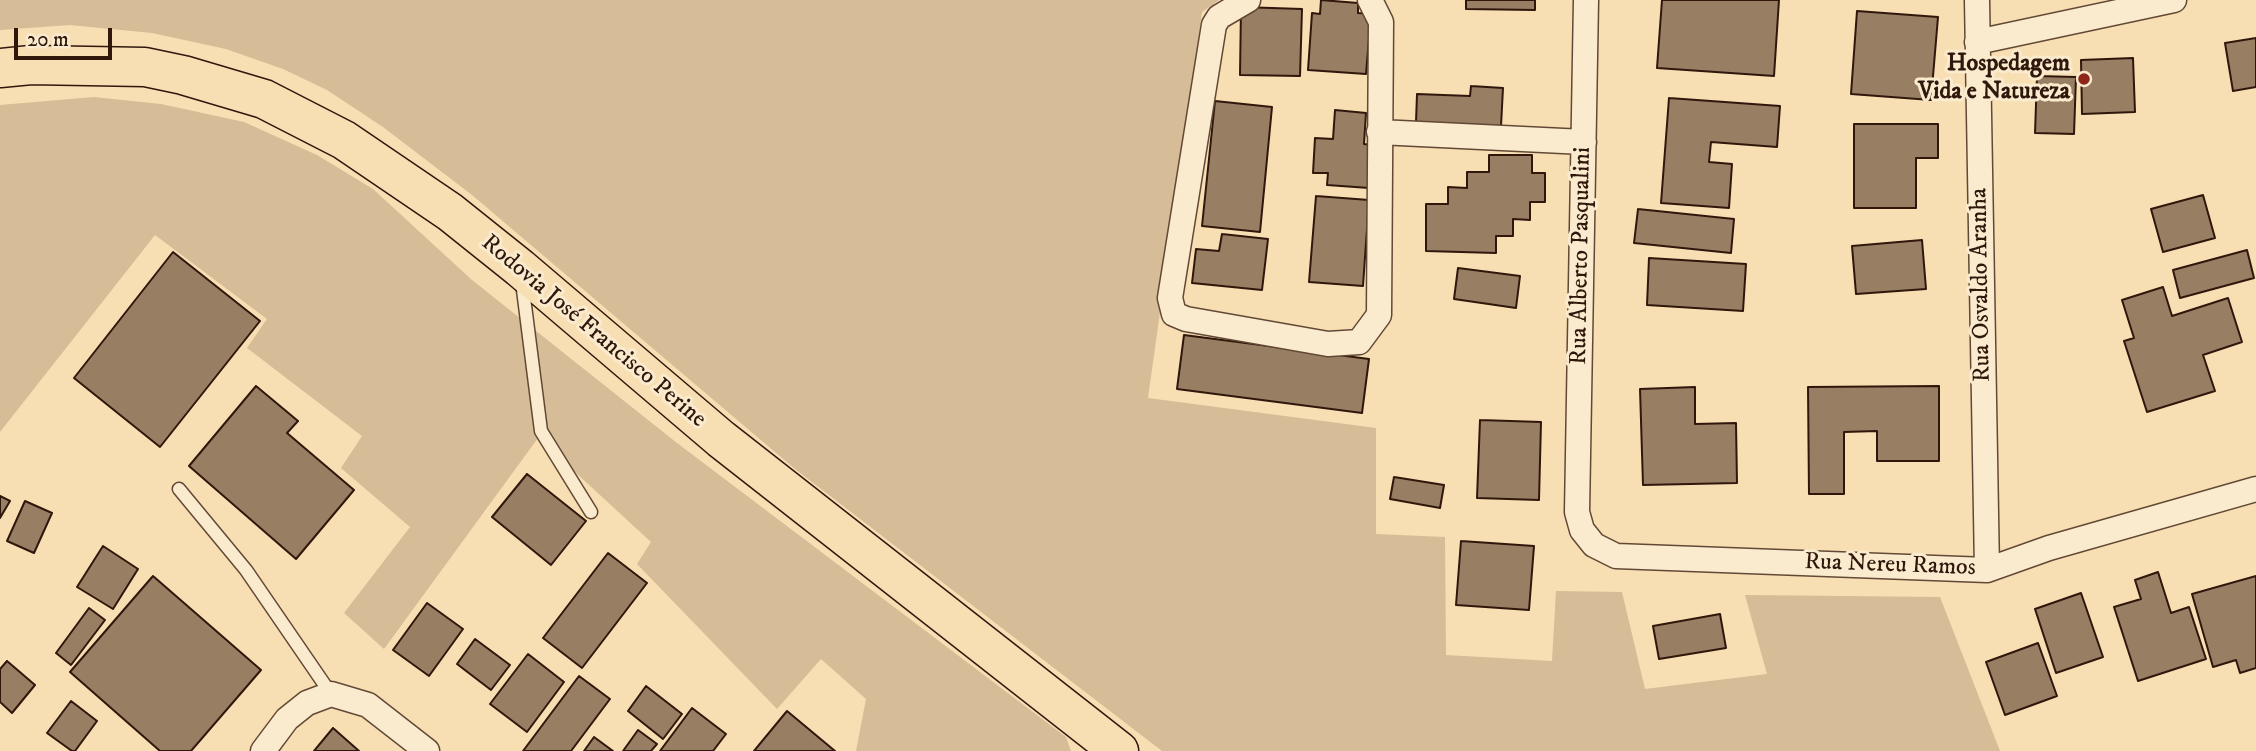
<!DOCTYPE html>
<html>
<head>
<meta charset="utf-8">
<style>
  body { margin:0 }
  #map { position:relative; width:2256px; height:751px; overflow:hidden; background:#f8deb3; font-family:"IM FELL DW Pica",serif }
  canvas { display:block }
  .scale { position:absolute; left:14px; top:28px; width:98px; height:32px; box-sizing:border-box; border:4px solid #30170c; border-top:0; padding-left:9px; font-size:21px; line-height:24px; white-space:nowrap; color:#30170c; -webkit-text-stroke:5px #faeace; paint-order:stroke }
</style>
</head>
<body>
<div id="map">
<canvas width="2256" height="751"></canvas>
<div class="scale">20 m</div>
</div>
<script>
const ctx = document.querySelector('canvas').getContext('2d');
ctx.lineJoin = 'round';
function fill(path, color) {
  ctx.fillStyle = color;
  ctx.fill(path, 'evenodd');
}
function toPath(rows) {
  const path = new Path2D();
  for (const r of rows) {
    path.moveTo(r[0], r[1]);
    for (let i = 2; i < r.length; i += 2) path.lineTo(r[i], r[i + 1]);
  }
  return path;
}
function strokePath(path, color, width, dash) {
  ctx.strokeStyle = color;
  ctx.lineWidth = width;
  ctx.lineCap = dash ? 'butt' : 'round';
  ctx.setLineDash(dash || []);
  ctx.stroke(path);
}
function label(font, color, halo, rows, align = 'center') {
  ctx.font = font + ' "IM FELL DW Pica",serif';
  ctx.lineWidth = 6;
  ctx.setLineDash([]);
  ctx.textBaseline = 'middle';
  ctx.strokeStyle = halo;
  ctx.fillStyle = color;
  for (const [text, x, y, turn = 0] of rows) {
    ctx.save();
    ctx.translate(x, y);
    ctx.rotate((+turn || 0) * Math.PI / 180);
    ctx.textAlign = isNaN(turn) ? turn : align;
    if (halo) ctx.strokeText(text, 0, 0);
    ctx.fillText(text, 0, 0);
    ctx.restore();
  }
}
const green = toPath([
  [0,0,1219,0,1202,12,1148,398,1376,428,1376,534,1445,537,1446,655,1552,661,1556,591,1622,592,1645,689,1767,674,1745,595,1940,597,2000,751,1162,751,795,469,472,195,383,127,327,90,283,69,226,49,152,33,70,25,0,30],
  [94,97,161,104,244,122,317,155,373,189,472,280,677,443,1066,737,1071,751,856,751,866,699,821,659,777,709,637,564,651,542,538,438,384,649,344,613,410,527,341,468,362,436,247,348,267,319,155,235,0,432,0,105]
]);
const building = toPath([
  [1321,0,1358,3,1358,13,1371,14,1366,74,1308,70,1312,13,1320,14,1321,0],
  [1466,0,1535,0,1535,10,1466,9,1466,0],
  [1662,0,1779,0,1774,76,1657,68,1662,0],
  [1241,7,1302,9,1300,76,1240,75,1241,7],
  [1857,11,1938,17,1931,100,1851,94,1857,11],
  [2256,38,2256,87,2233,91,2225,43,2256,38],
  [2133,58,2135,112,2082,114,2081,60,2133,58],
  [2037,76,2076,77,2074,134,2035,133,2037,76],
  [1471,86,1503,88,1501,126,1416,122,1417,94,1470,96,1471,86],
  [1669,98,1780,106,1777,147,1711,142,1709,162,1732,164,1729,208,1661,203,1669,98],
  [1215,101,1272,107,1260,232,1202,226,1215,101],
  [1335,110,1366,113,1364,144,1372,145,1369,188,1327,185,1328,173,1313,173,1315,138,1333,139,1335,110],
  [1854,124,1938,124,1938,158,1916,158,1916,208,1854,208,1854,124],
  [1489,155,1532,155,1532,173,1545,173,1545,202,1530,202,1530,220,1513,219,1513,236,1496,236,1496,253,1426,251,1426,204,1448,204,1448,187,1467,188,1467,172,1489,172,1489,155],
  [2203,195,2215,238,2163,252,2151,209,2203,195],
  [1316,196,1369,200,1363,286,1309,282,1316,196],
  [1638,209,1734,219,1731,253,1634,243,1638,209],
  [1222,234,1268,239,1262,290,1192,283,1196,249,1219,251,1222,234],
  [1922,240,1926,289,1856,294,1852,246,1922,240],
  [2247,250,2254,278,2180,298,2173,270,2247,250],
  [173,252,260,321,160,447,74,378,173,252],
  [1649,258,1746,264,1743,311,1647,305,1649,258],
  [1458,268,1520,276,1516,308,1454,299,1458,268],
  [2163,287,2172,316,2228,298,2242,342,2203,355,2215,391,2147,412,2124,341,2134,338,2122,300,2163,287],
  [1184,335,1369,359,1362,413,1177,389,1184,335],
  [256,386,298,421,287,433,354,490,296,559,189,466,256,386],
  [1939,386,1939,461,1877,461,1877,431,1844,432,1844,494,1809,494,1808,387,1939,386],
  [1695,387,1695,424,1736,423,1737,483,1643,485,1640,389,1695,387],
  [1480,420,1541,422,1539,500,1477,498,1480,420],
  [527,474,586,521,551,565,492,517,527,474],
  [1394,477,1444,485,1440,508,1390,499,1394,477],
  [0,496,10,501,0,518,0,496],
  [25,501,52,513,34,553,7,541,25,501],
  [1461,541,1534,546,1529,610,1456,605,1461,541],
  [103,546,138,569,113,609,77,587,103,546],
  [608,553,647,583,582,668,543,638,608,553],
  [2158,572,2171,613,2189,607,2206,659,2138,681,2114,607,2141,599,2135,580,2158,572],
  [153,576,261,670,191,751,160,751,70,672,153,576],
  [2256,576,2256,668,2240,673,2236,660,2213,667,2192,594,2256,576],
  [2081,593,2103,657,2056,673,2035,609,2081,593],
  [427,603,463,629,429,676,393,650,427,603],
  [89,608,105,620,71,665,56,653,89,608],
  [1720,614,1726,648,1659,659,1653,626,1720,614],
  [475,639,510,665,491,690,457,664,475,639],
  [2038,643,2057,696,2005,715,1986,662,2038,643],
  [528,654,564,682,527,732,490,704,528,654],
  [7,661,35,685,12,713,0,702,0,669,7,661],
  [579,676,610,699,571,751,523,751,579,676],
  [646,686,682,714,663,739,628,711,646,686],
  [71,701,97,721,75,751,72,751,47,733,71,701],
  [692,708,726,734,713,751,660,751,692,708],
  [787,711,835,751,754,751,787,711],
  [333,728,359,751,314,751,333,728],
  [638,730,657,744,651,751,623,751,638,730],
  [594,737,613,751,584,751,594,737]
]);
const service = toPath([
  [522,282,541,431,591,512],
  [179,489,246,570,331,694]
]);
const minor = toPath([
  [1248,0,1219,17,1214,25,1170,298,1174,314,1186,319,1328,344,1359,342,1379,315,1381,22,1370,0],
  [1586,0,1577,512,1582,530,1594,545,1616,556,1987,570,2049,548,2256,489],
  [1977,0,1987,570],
  [1977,42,2174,0],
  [1379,132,1584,142],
  [263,751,287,719,307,703,331,694,368,705,427,751]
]);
const primary = toPath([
  [0,68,31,65,145,67,183,75,264,99,344,140,450,212,520,268,721,439,1119,751]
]);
const markers = [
  [2084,79,7,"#8f2418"]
];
const poiNames = [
  ["Hospedagem",2070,65],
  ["Vida e Natureza",2070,93]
];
const streetNames = [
  ["Rua Alberto Pasqualini",1582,256,-89],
  ["Rua Osvaldo Aranha",1982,285,-91],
  ["Rodovia José Francisco Perine",593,332,40],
  ["Rua Nereu Ramos",1890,566,2]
];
fill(green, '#d6bc97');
fill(building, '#987e63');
strokePath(building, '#30170c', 2);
strokePath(service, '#624936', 15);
strokePath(minor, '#624936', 27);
strokePath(primary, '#30170c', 41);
strokePath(service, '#faeace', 12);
strokePath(minor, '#faeace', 24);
strokePath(primary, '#f8deb3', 38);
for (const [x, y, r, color] of markers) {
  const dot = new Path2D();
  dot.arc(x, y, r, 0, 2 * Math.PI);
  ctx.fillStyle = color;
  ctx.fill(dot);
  strokePath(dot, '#faeace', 2.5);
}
label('bold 24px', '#30170c', '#faeace', poiNames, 'right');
label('24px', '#30170c', '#faeace', streetNames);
</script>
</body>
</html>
